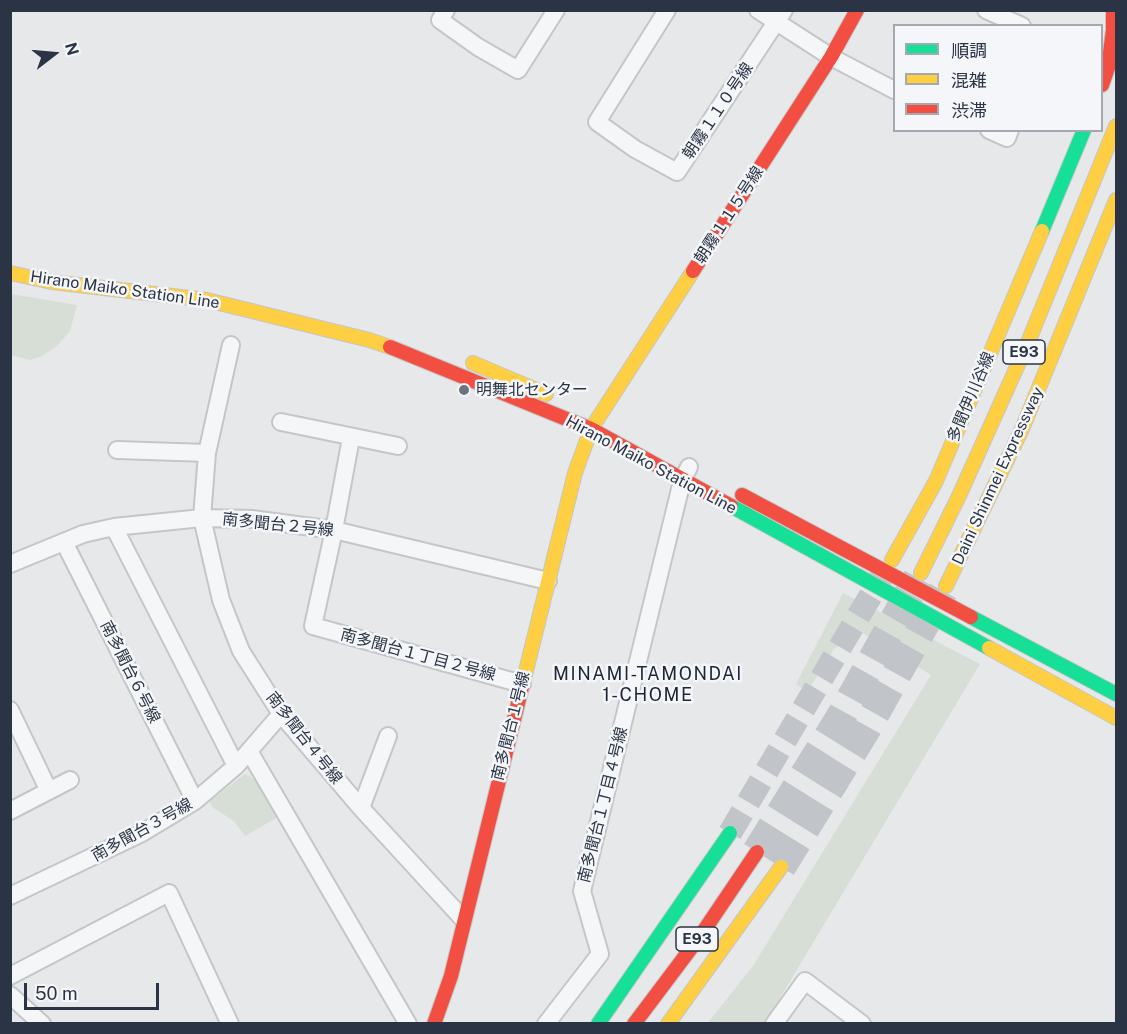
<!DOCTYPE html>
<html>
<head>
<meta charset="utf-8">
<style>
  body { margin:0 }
  #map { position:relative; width:1127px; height:1034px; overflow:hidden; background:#e6e8ea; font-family:"Public Sans","Noto Sans JP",sans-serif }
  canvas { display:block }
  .frame { position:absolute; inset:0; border:12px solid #2b3445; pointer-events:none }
  .legend { position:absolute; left:893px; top:24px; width:210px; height:108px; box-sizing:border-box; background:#f4f6f9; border:2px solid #a4a8b1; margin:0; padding:8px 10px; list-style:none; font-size:18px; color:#2b3445 }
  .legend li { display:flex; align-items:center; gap:12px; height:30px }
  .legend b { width:30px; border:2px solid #a4a8b1 }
  .north { position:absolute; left:24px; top:24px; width:60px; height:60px; -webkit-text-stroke:4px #f4f6f9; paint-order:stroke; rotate:74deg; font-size:16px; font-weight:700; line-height:24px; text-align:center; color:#2b3445 }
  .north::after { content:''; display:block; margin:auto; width:21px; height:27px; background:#2b3445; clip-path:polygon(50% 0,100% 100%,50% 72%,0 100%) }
  .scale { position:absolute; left:24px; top:983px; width:135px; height:27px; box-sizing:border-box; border:3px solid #2b3445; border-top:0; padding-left:8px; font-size:18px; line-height:21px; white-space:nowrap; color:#2b3445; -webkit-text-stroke:4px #f4f6f9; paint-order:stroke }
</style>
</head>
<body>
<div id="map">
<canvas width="1127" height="1034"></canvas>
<div class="frame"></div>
<ul class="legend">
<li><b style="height:8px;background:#16e098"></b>順調</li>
<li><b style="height:8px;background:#ffcf43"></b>混雑</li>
<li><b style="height:8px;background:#f24e42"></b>渋滞</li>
</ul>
<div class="north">N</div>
<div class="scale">50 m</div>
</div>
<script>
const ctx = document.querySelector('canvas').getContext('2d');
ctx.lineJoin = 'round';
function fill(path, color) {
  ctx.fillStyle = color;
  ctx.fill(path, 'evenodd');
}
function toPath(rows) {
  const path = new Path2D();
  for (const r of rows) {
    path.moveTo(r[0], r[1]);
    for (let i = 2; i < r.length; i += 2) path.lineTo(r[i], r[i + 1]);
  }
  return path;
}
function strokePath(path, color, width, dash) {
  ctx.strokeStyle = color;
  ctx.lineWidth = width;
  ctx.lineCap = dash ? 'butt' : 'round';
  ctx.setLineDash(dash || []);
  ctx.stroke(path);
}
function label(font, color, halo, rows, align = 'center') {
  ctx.font = font + ' "Public Sans","Noto Sans JP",sans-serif';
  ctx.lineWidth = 5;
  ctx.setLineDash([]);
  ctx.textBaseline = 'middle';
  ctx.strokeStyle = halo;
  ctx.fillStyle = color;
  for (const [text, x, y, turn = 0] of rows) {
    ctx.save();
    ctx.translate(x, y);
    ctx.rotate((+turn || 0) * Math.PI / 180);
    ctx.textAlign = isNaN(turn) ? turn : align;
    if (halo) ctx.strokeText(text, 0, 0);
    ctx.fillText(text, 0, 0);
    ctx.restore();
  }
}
const green = toPath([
  [11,294,77,305,70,331,56,347,40,357,30,360,11,355],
  [843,593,980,664,765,1023,707,1024,753,966,931,675,861,632,834,649,807,692,796,684],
  [245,774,254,779,278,817,245,836,234,821,212,807,210,801]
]);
const secondaryTunnel = toPath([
  [730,833,887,568]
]);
const highwayTunnel = toPath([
  [757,852,842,715,918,578],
  [781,867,866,729,943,591]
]);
const street = toPath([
  [446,10,440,20,478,47,518,70,556,10],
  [667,10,597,122,635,149,677,172,784,10],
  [758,10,831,57,894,90],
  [986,10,1022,26],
  [989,130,1007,138,1010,130],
  [231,345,207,453,202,518,221,600,241,651,281,714,361,808,463,919],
  [281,422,398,446],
  [351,438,334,530,313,626,522,684],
  [117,450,207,453],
  [114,527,236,766],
  [64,542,195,801],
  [10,564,83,534,114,527,202,518,252,519,334,530,548,581],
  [10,710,49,791],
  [249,751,408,1024],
  [361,808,388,736],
  [10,811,70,780],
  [10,896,142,833,195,801,236,766,281,714],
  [10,976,169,893,230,1024],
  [10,995,42,1024],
  [546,1024,600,954,582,891,682,481,689,467],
  [774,1024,805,981,862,1024]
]);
const fast = toPath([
  [1042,231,1084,130],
  [731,506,989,648],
  [971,617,1116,694],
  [598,1024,730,833]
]);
const slow = toPath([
  [10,273,52,282,207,300,369,340,390,347],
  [473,363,546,394],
  [892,560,936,481,1042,231],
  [921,573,959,496,1029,340,1116,126],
  [946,586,1022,429,1116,200],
  [989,648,1116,718],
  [522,687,575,473,591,429,693,271],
  [668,1024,781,867]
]);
const jam = toPath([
  [1102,85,1108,68,1113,30,1113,10],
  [693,271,831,57,857,10],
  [390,347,591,429,731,506],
  [742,495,971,617],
  [434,1024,451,976,522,687],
  [634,1024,701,935,757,852]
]);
const markers = [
  [464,390,6,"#6c737f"]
];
const shields = [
  [1024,352,42],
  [697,939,42]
];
const shieldNames = [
  ["E93",1024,352],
  ["E93",697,939]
];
const streetNames = [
  ["朝霧１１０号線",718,111,-56],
  ["朝霧１１５号線",729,215,-57],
  ["Hirano Maiko Station Line",125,290,8],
  ["多聞伊川谷線",971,397,-67],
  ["Hirano Maiko Station Line",651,465,28],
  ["Daini Shinmei Expressway",998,476,-65],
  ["南多聞台２号線",278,525,6],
  ["南多聞台１丁目２号線",418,655,15],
  ["南多聞台６号線",130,672,63],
  ["南多聞台１号線",511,726,-76],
  ["南多聞台４号線",304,738,52],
  ["南多聞台１丁目４号線",603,805,-76],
  ["南多聞台３号線",142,830,-29]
];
const poiNames = [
  ["明舞北センター",476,390]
];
const neighbourhoodNames = [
  ["MINAMI-TAMONDAI",648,674],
  ["1-CHOME",648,695]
];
fill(green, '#d6ded6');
strokePath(secondaryTunnel, '#c1c4c9', 24, [24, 12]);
strokePath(highwayTunnel, '#c1c4c9', 30, [30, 15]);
strokePath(street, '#c4c6c8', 20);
strokePath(fast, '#c4c6c8', 16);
strokePath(slow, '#c4c6c8', 16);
strokePath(jam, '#c4c6c8', 16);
strokePath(street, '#f5f6f7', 16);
strokePath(fast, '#16e098', 14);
strokePath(slow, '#ffcf43', 14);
strokePath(jam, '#f24e42', 14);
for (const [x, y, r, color] of markers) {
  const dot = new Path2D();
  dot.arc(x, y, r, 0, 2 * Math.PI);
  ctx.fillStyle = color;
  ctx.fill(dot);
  strokePath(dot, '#f4f6f9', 2);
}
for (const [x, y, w] of shields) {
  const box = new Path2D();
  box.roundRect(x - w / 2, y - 12, w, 24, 4.5);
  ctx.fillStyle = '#f4f6f9';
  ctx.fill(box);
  strokePath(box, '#2b3445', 1.5);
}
label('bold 15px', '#2b3445', null, shieldNames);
label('16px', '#2b3445', '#f4f6f9', streetNames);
label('16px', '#2b3445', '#f4f6f9', poiNames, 'left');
ctx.letterSpacing = '1.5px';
label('18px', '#1d2536', '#f4f6f9', neighbourhoodNames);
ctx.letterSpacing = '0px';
</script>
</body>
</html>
